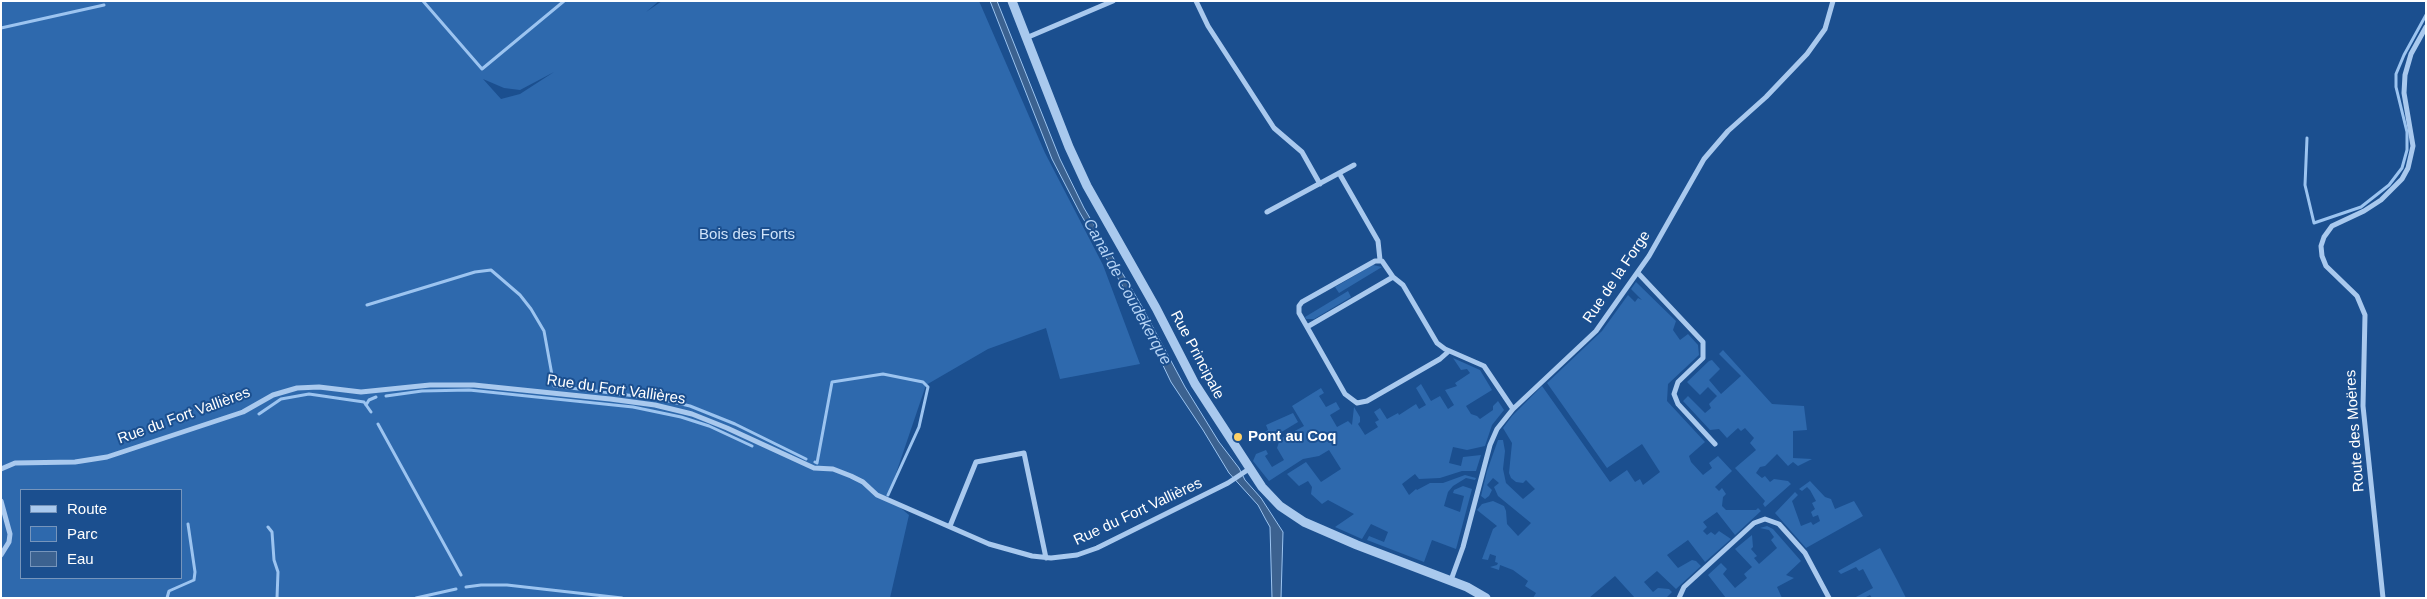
<!DOCTYPE html>
<html>
<head>
<meta charset="utf-8">
<style>
  body { margin:0 }
  #map { position:relative; width:2427px; height:599px; overflow:hidden; background:#1b4f8f; font-family:Arial,sans-serif }
  canvas { display:block }
  .frame { position:absolute; inset:0; border:2px solid #fff; pointer-events:none }
  .legend { position:absolute; left:20px; top:489px; width:162px; height:90px; box-sizing:border-box; background:#1b4f8f; border:1px solid #7695bc; margin:0; padding:6px 9px; list-style:none; font-size:15px; color:#fff }
  .legend li { display:flex; align-items:center; gap:10px; height:25px }
  .legend b { width:25px; border:1px solid #7695bc }
</style>
</head>
<body>
<div id="map">
<canvas width="2427" height="599"></canvas>
<div class="frame"></div>
<ul class="legend">
<li><b style="height:6px;background:#a9c9ee"></b>Route</li>
<li><b style="height:14px;background:#2e69ad"></b>Parc</li>
<li><b style="height:14px;background:#3c6290"></b>Eau</li>
</ul>
</div>
<script>
const ctx = document.querySelector('canvas').getContext('2d');
ctx.lineJoin = 'round';
function fill(path, color) {
  ctx.fillStyle = color;
  ctx.fill(path, 'evenodd');
}
function toPath(rows) {
  const path = new Path2D();
  for (const r of rows) {
    path.moveTo(r[0], r[1]);
    for (let i = 2; i < r.length; i += 2) path.lineTo(r[i], r[i + 1]);
  }
  return path;
}
function strokePath(path, color, width, dash) {
  ctx.strokeStyle = color;
  ctx.lineWidth = width;
  ctx.lineCap = dash ? 'butt' : 'round';
  ctx.setLineDash(dash || []);
  ctx.stroke(path);
}
function label(font, color, halo, rows, align = 'center') {
  ctx.font = font + ' Arial,sans-serif';
  ctx.lineWidth = 4;
  ctx.setLineDash([]);
  ctx.textBaseline = 'middle';
  ctx.strokeStyle = halo;
  ctx.fillStyle = color;
  for (const [text, x, y, turn = 0] of rows) {
    ctx.save();
    ctx.translate(x, y);
    ctx.rotate((+turn || 0) * Math.PI / 180);
    ctx.textAlign = isNaN(turn) ? turn : align;
    if (halo) ctx.strokeText(text, 0, 0);
    ctx.fillText(text, 0, 0);
    ctx.restore();
  }
}
const green = toPath([
  [1,1,659,1,646,12,662,1,979,1,1045,153,1103,265,1140,364,1060,379,1046,328,988,349,926,385,888,497,909,515,890,598,1,598],
  [554,72,520,94,501,99,483,79,504,88,520,90],
  [21,490,181,490,181,578,21,578],
  [1373,265,1382,267,1339,293,1335,287],
  [1636,282,1676,321,1673,330,1680,340,1688,334,1698,345,1699,355,1668,384,1667,401,1705,442,1689,456,1691,462,1703,475,1712,468,1709,463,1718,456,1732,471,1715,487,1719,491,1722,488,1726,494,1723,497,1722,506,1726,510,1756,510,1758,508,1761,511,1735,535,1717,512,1703,522,1707,527,1703,531,1707,535,1711,532,1715,535,1719,531,1731,539,1705,562,1688,540,1667,555,1678,568,1692,560,1696,561,1701,566,1676,589,1657,571,1644,582,1653,592,1658,588,1669,589,1672,592,1666,598,1635,598,1615,576,1589,598,1533,598,1536,593,1525,586,1528,581,1513,570,1500,565,1499,570,1490,567,1497,565,1498,563,1495,562,1496,556,1490,554,1488,560,1482,559,1493,529,1497,526,1477,510,1482,504,1493,501,1504,506,1506,511,1507,524,1518,536,1531,523,1498,496,1494,487,1499,483,1493,478,1487,485,1492,490,1489,496,1485,499,1481,496,1487,471,1498,440,1503,440,1505,451,1503,469,1506,483,1523,499,1535,489,1526,480,1523,483,1516,482,1511,478,1509,473,1512,443,1503,428,1512,416,1542,386,1610,482,1627,470,1635,482,1640,479,1643,485,1660,472,1642,444,1607,468,1547,383,1602,331,1628,295,1635,302,1638,298,1642,300,1631,289],
  [1348,291,1351,297,1314,319,1306,319,1305,317],
  [1723,350,1772,404,1804,406,1807,430,1793,431,1793,458,1812,459,1798,466,1793,462,1788,466,1777,454,1765,466,1760,467,1756,473,1762,478,1765,476,1770,482,1774,479,1788,481,1791,484,1765,507,1763,504,1765,501,1735,468,1756,450,1750,443,1754,438,1745,428,1741,431,1738,428,1727,438,1719,429,1710,430,1683,401,1688,396,1705,413,1711,408,1709,404,1717,396,1708,387,1700,395,1687,382,1709,361,1712,360,1720,369,1709,380,1721,394,1741,376,1719,354],
  [1453,358,1480,370,1492,390,1466,406,1471,414,1477,416,1480,419,1493,410,1493,406,1498,401,1504,410,1492,425,1485,446,1467,450,1453,447,1449,463,1461,466,1463,457,1481,455,1476,471,1462,471,1440,478,1419,479,1415,474,1402,484,1409,495,1416,489,1417,490,1430,483,1443,483,1465,475,1476,478,1475,480,1466,478,1453,486,1448,492,1444,506,1460,512,1464,496,1453,493,1454,490,1463,486,1472,489,1456,549,1432,540,1424,562,1367,540,1369,536,1384,542,1388,532,1371,524,1362,539,1335,527,1354,514,1328,500,1322,504,1311,494,1312,487,1308,481,1299,486,1287,474,1306,462,1321,482,1341,469,1329,450,1319,456,1303,459,1269,481,1253,461,1256,454,1266,450,1268,454,1265,456,1272,467,1284,460,1277,448,1280,439,1304,426,1292,406,1321,388,1324,393,1319,396,1326,407,1336,402,1340,409,1330,415,1337,427,1348,421,1352,425,1354,407,1360,417,1360,422,1358,424,1365,435,1378,427,1375,422,1379,420,1374,412,1380,408,1387,419,1398,413,1399,415,1416,404,1419,409,1426,405,1416,388,1421,384,1431,401,1440,396,1448,409,1454,405,1445,390,1457,386,1455,383,1470,373,1467,369,1461,370],
  [1293,413,1298,422,1265,442,1261,434,1268,430,1266,425],
  [1810,481,1825,497,1831,499,1835,509,1854,501,1863,516,1806,548,1775,513,1795,492,1798,495,1792,501,1801,526,1811,522,1813,525,1820,521,1818,515,1813,517,1811,512,1815,509,1812,503,1816,501,1810,490,1807,487,1802,491,1799,489],
  [1767,526,1773,529,1801,561,1786,575,1794,578,1777,587,1782,598,1726,598,1708,575,1721,563,1727,569,1723,574,1735,588,1747,578,1744,574,1752,567,1735,549,1752,535,1753,547,1751,549,1757,556,1754,558,1759,564,1777,548,1771,540,1774,537,1769,530,1760,528],
  [1880,548,1897,580,1906,598,1872,598,1870,595,1864,598,1854,598,1873,588,1863,569,1859,571,1856,567,1841,574,1838,571]
]);
const water = toPath([
  [990,1,997,1,1060,159,1084,208,1141,305,1185,387,1219,442,1239,468,1245,480,1261,498,1283,532,1281,598,1272,598,1270,527,1266,520,1258,505,1229,473,1203,430,1171,382,1136,309,1080,213,1052,159,990,1]
]);
const stream = toPath([
  [423,1,482,69,564,1],
  [1,28,104,5],
  [2307,138,2305,185,2314,223,2361,207,2389,185,2402,168,2407,150,2407,132,2396,87,2396,74,2404,55,2426,15],
  [367,305,475,272,491,270,520,295,531,309,544,331,554,386,660,399,690,406,735,424,806,459],
  [386,396,422,391,469,390,633,407,681,417,709,426,752,446],
  [366,405,369,400,376,397],
  [259,414,281,399,309,394,364,402,371,412],
  [378,424,461,575],
  [815,462,817,463,832,382,883,374,923,382,928,387,919,427,888,495],
  [268,527,272,532,274,560,278,572,277,598],
  [466,587,481,585,507,585,622,598],
  [167,598,169,591,194,580,195,572,188,524],
  [416,598,456,589]
]);
const minor = toPath([
  [1196,1,1208,26,1274,128,1302,152,1320,184],
  [1026,38,1113,1],
  [1339,173,1378,241,1380,260],
  [1267,212,1354,165],
  [1638,273,1703,342,1703,358,1678,382,1674,394,1678,404,1715,444],
  [1393,277,1307,327,1299,313,1299,306,1302,302,1375,261,1382,261,1393,277,1403,285,1437,343,1445,349,1484,366,1513,409],
  [1307,327,1345,394,1357,403,1367,401,1440,359,1449,351],
  [1,469,15,463,75,462,107,457,243,412,273,395,297,388,319,387,361,392,430,385,474,385,610,399,655,405,692,414,727,428,814,468,833,469,851,476,863,482,877,495,989,544,1032,556,1051,558,1077,555,1097,548,1228,483,1249,469],
  [1,501,10,534,9,542,1,555],
  [950,526,976,462,1024,453,1046,558],
  [1451,580,1463,547,1490,445,1497,429,1513,409,1596,331,1649,256,1704,159,1728,131,1766,97,1807,54,1825,29,1833,1],
  [1679,598,1684,587,1754,523,1765,519,1779,524,1805,553,1829,598],
  [2383,598,2363,406,2365,315,2357,296,2326,266,2322,256,2321,246,2324,237,2332,226,2364,211,2381,200,2402,179,2408,168,2413,146,2404,93,2405,75,2411,54,2426,27]
]);
const tertiary = toPath([
  [1012,1,1069,147,1087,186,1156,308,1195,384,1262,487,1280,506,1304,522,1357,545,1467,587,1486,598]
]);
const markers = [
  [1238,437,5,"#ffd166"]
];
const parkNames = [
  ["Bois des Forts",747,235]
];
const streetNames = [
  ["Rue de la Forge",1617,277,-56],
  ["Rue Principale",1197,355,62],
  ["Rue du Fort Vallières",616,390,8],
  ["Rue du Fort Vallières",184,416,-20],
  ["Route des Moëres",2355,431,-94],
  ["Rue du Fort Vallières",1138,512,-25]
];
const poiNames = [
  ["Pont au Coq",1248,437]
];
const waterNames = [
  ["Canal de Coudekerque",1127,292,61]
];
fill(green, '#2e69ad');
fill(water, '#3c6290');
strokePath(water, '#9cc4f0', 1);
strokePath(stream, '#9cc4f0', 3);
strokePath(minor, '#a9c9ee', 5);
strokePath(tertiary, '#a9c9ee', 9);
for (const [x, y, r, color] of markers) {
  const dot = new Path2D();
  dot.arc(x, y, r, 0, 2 * Math.PI);
  ctx.fillStyle = color;
  ctx.fill(dot);
  strokePath(dot, '#1b4f8f', 2);
}
label('15px', '#cfe3fa', '#1b4f8f', parkNames);
label('15px', '#fff', '#1b4f8f', streetNames);
label('bold 15px', '#fff', '#1b4f8f', poiNames, 'left');
label('italic 16px', '#b5d3f5', '#1b4f8f', waterNames);
</script>
</body>
</html>
